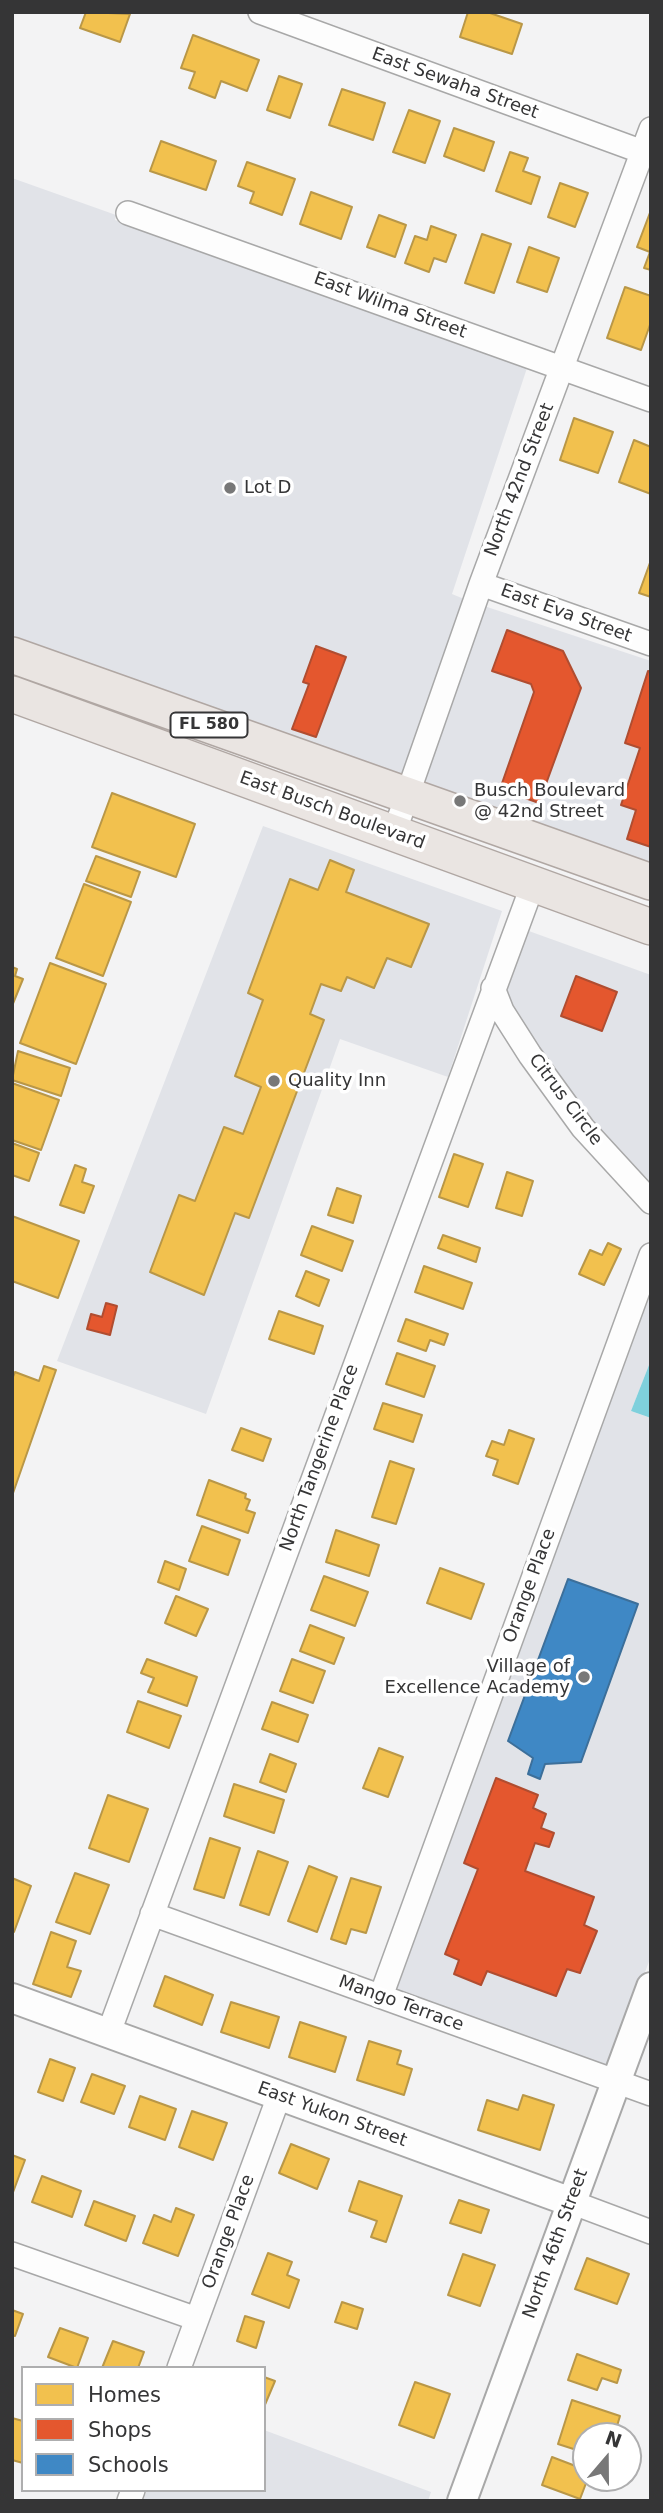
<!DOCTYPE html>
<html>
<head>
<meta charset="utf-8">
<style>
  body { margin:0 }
  #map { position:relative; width:663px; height:2513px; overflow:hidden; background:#f3f3f4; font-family:"DejaVu Sans",sans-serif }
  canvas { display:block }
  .frame { position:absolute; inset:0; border:14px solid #353536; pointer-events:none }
  .legend { position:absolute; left:21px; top:2366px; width:245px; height:126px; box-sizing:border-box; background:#fff; border:2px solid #aeaeaf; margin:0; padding:9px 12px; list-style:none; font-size:21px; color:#353536 }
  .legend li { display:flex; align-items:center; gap:14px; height:35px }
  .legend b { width:35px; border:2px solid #aeaeaf }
  .north { position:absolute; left:572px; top:2422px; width:70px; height:70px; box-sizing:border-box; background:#fff; border:2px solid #aeaeaf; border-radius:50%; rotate:20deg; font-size:19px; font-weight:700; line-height:28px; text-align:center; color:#353536 }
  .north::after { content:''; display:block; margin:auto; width:24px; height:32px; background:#787878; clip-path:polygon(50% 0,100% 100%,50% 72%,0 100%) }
</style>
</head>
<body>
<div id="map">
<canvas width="663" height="2513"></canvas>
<div class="frame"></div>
<ul class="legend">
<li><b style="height:19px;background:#f2c14e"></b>Homes</li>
<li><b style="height:19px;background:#e4572e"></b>Shops</li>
<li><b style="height:19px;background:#3f88c5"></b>Schools</li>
</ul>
<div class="north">N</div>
</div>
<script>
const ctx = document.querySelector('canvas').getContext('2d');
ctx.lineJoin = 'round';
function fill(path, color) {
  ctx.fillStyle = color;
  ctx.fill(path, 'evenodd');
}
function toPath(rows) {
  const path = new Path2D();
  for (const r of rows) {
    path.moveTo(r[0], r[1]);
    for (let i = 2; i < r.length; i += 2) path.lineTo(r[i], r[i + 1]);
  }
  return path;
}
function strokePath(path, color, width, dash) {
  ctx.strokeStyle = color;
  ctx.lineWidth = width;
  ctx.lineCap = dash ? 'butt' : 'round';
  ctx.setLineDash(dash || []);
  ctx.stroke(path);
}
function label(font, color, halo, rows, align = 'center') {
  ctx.font = font + ' "DejaVu Sans",sans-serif';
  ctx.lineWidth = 7;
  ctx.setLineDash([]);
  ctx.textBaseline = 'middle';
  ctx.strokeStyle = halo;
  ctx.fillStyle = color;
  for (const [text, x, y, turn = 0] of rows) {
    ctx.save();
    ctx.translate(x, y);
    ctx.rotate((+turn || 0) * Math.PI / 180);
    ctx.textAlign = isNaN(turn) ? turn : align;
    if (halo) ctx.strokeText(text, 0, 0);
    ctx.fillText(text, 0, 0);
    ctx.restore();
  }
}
const built = toPath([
  [12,178,116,215,115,220,527,368,452,594,464,599,401,778,12,635],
  [484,606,651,661,651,869,420,785],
  [263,826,502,911,448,1077,340,1039,206,1414,57,1361],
  [526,930,651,975,651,1186,591,1120,538,1048,512,1005,505,987],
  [651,1286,651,1360,631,1411,651,1418,651,1956,610,2067,394,1988],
  [264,2430,431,2492,428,2501,143,2501,147,2490,264,2490]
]);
const water = toPath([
  [651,1360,651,1418,631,1411]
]);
const homes = toPath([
  [86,12,130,14,120,42,80,28,86,12],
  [468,12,487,12,522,24,512,54,460,37,468,12],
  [193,35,259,60,247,91,221,81,215,98,189,88,195,72,181,68,193,35],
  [279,76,302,84,290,118,267,110,279,76],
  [342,89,385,103,373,140,329,125,342,89],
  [409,110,440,121,425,163,393,152,409,110],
  [454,128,494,142,484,171,444,156,454,128],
  [161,141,216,161,206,190,150,171,161,141],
  [510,152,528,158,523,171,540,177,531,204,496,191,510,152],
  [247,162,295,179,282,215,250,203,254,192,238,186,247,162],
  [560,183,588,193,575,227,548,217,560,183],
  [311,192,352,207,341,239,300,224,311,192],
  [651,210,651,270,644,268,650,252,637,247,651,210],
  [379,215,406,225,395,257,367,247,379,215],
  [431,226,456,235,446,262,434,258,429,272,405,263,415,236,427,240,431,226],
  [482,234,511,244,494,293,465,283,482,234],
  [529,247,559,258,547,292,517,282,529,247],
  [625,287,651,296,651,322,641,350,607,338,625,287],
  [574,418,613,432,598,473,560,460,574,418],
  [634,440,651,447,651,494,619,482,634,440],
  [651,560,651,597,639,593,651,560],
  [112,793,195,824,176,877,92,847,112,793],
  [96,856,140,872,131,897,86,881,96,856],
  [330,860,354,870,346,892,429,924,411,967,387,958,374,988,347,977,341,991,321,984,310,1014,324,1020,249,1218,235,1213,204,1295,150,1272,179,1195,195,1201,224,1127,243,1134,261,1087,235,1076,263,1000,248,993,290,879,318,890,330,860],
  [84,884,131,902,103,976,56,958,84,884],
  [50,963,106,984,76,1064,20,1043,50,963],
  [12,967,17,969,15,976,23,979,12,1006,12,967],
  [18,1051,70,1068,61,1096,12,1080,18,1051],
  [12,1083,59,1100,41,1150,12,1140,12,1083],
  [12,1143,39,1153,29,1181,12,1175,12,1143],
  [454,1154,483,1164,468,1207,439,1197,454,1154],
  [75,1165,86,1169,82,1182,94,1186,84,1213,60,1205,75,1165],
  [507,1172,533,1181,522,1216,496,1208,507,1172],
  [337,1188,361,1196,353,1223,328,1215,337,1188],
  [12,1216,79,1241,58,1298,12,1281,12,1216],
  [312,1226,353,1241,342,1271,301,1255,312,1226],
  [443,1235,480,1248,476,1262,438,1248,443,1235],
  [608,1243,621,1249,604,1285,579,1274,590,1250,602,1255,608,1243],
  [424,1266,472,1283,463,1309,415,1292,424,1266],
  [306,1271,329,1280,319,1306,296,1296,306,1271],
  [279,1311,323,1326,314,1354,269,1339,279,1311],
  [406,1319,448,1334,444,1345,430,1340,426,1351,398,1341,406,1319],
  [397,1353,435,1366,424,1397,386,1384,397,1353],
  [44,1366,56,1370,12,1496,12,1379,15,1372,39,1381,44,1366],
  [383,1403,422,1415,413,1442,374,1429,383,1403],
  [241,1428,271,1439,263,1461,232,1450,241,1428],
  [509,1430,534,1439,518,1484,493,1475,498,1460,486,1456,492,1441,504,1445,509,1430],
  [390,1461,414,1469,396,1524,372,1517,390,1461],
  [209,1480,246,1494,245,1498,250,1500,246,1510,255,1513,248,1533,197,1515,209,1480],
  [202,1526,240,1540,228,1575,189,1561,202,1526],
  [336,1530,379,1545,369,1576,326,1562,336,1530],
  [165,1561,186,1569,179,1590,158,1582,165,1561],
  [440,1568,484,1584,471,1619,427,1603,440,1568],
  [324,1576,368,1592,355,1626,311,1610,324,1576],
  [176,1596,208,1609,196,1636,165,1623,176,1596],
  [310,1625,344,1638,334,1664,300,1651,310,1625],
  [147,1659,197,1677,187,1706,148,1692,154,1678,141,1673,147,1659],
  [292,1659,325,1671,313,1703,280,1691,292,1659],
  [138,1701,181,1716,169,1748,127,1732,138,1701],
  [272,1702,308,1715,298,1742,262,1729,272,1702],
  [379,1748,403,1757,388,1797,363,1788,379,1748],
  [270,1754,296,1764,286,1792,260,1782,270,1754],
  [234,1784,284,1800,274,1833,224,1816,234,1784],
  [108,1795,148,1809,129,1862,89,1848,108,1795],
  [210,1838,240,1848,224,1898,194,1889,210,1838],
  [258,1851,288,1862,269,1915,240,1905,258,1851],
  [309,1866,337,1877,317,1932,288,1921,309,1866],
  [75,1873,109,1885,90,1934,56,1922,75,1873],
  [12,1878,31,1886,14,1932,12,1932,12,1878],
  [351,1878,381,1887,366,1933,351,1929,346,1944,331,1939,351,1878],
  [51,1932,76,1941,67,1967,81,1971,71,1997,33,1984,51,1932],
  [165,1976,213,1995,202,2025,154,2006,165,1976],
  [231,2002,279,2017,269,2048,221,2032,231,2002],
  [300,2022,346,2037,335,2072,289,2057,300,2022],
  [369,2041,401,2051,397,2064,412,2069,404,2095,357,2080,369,2041],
  [50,2059,75,2068,63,2101,38,2092,50,2059],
  [92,2074,125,2086,114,2114,81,2102,92,2074],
  [523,2095,554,2105,540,2150,478,2130,487,2100,518,2110,523,2095],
  [140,2096,176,2109,165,2140,129,2127,140,2096],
  [192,2111,227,2123,213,2160,179,2147,192,2111],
  [291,2144,329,2159,317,2189,279,2173,291,2144],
  [12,2155,25,2160,12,2195,12,2155],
  [42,2176,81,2191,72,2217,32,2202,42,2176],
  [359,2181,402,2196,386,2242,371,2237,377,2221,349,2211,359,2181],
  [459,2200,489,2210,481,2233,450,2223,459,2200],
  [94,2201,135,2216,126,2241,85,2225,94,2201],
  [176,2208,194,2215,178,2256,143,2243,154,2215,171,2222,176,2208],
  [268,2253,292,2262,287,2275,299,2280,289,2308,252,2294,268,2253],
  [463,2254,495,2265,480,2306,448,2295,463,2254],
  [587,2258,629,2274,617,2304,575,2289,587,2258],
  [342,2302,363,2309,357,2329,335,2322,342,2302],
  [12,2310,23,2314,15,2336,12,2335,12,2310],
  [245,2316,264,2322,256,2348,237,2341,245,2316],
  [60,2328,88,2338,77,2368,48,2357,60,2328],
  [113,2341,144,2352,138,2368,102,2368,113,2341],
  [577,2354,621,2370,617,2383,602,2378,597,2390,568,2380,577,2354],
  [264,2377,275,2381,264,2407,264,2377],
  [415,2382,450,2394,434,2438,399,2425,415,2382],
  [572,2400,620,2416,614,2436,586,2436,586,2453,558,2444,572,2400],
  [12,2418,23,2421,23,2463,12,2460,12,2418],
  [552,2457,586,2470,588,2478,580,2499,542,2485,552,2457]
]);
const shops = toPath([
  [507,630,563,651,581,688,539,803,500,789,534,692,531,684,492,671,507,630],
  [316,646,346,657,316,737,292,729,309,684,303,682,316,646],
  [648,671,651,672,651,847,627,839,636,810,621,805,640,748,625,743,648,671],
  [576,976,617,992,602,1031,561,1016,576,976],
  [106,1303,117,1306,110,1335,87,1329,91,1314,102,1317,106,1303],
  [496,1778,538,1795,533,1808,546,1814,541,1828,554,1833,549,1847,535,1843,525,1871,594,1897,584,1925,597,1931,580,1973,567,1969,556,1996,487,1971,481,1985,454,1974,459,1960,445,1954,478,1869,464,1863,496,1778]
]);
const schools = toPath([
  [568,1579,638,1604,581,1762,545,1764,540,1779,528,1774,533,1758,508,1741,568,1579]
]);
const minor = toPath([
  [260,12,651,155],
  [128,213,651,400],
  [481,584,651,644],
  [394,833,481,584,651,129],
  [493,988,502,1011,530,1055,583,1128,651,1202],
  [152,1914,651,2094],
  [381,1996,651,1255],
  [109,2032,533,884],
  [571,2202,651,2232],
  [12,2254,197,2319],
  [179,2368,279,2096],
  [129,2501,133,2490]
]);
const tertiary = toPath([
  [12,1998,571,2202],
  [462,2501,651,1987]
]);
const primary = toPath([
  [12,655,651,882],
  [12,694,651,927]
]);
const markers = [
  [230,488,7,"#787878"],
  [460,801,7,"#787878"],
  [274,1081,7,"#787878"],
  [584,1677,7,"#787878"]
];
const shields = [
  [209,725,77]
];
const shieldNames = [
  ["FL 580",209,725]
];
const streetNames = [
  ["East Sewaha Street",455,84,20],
  ["East Wilma Street",390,306,20],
  ["North 42nd Street",520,480,-69],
  ["East Eva Street",566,614,20],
  ["East Busch Boulevard",332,811,20],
  ["Citrus Circle",565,1100,53],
  ["North Tangerine Place",320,1458,-70],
  ["Orange Place",530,1586,-70],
  ["Mango Terrace",401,2004,20],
  ["East Yukon Street",332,2115,20],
  ["Orange Place",229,2232,-70],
  ["North 46th Street",556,2244,-70]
];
const poiNames = [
  ["Lot D",244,488],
  ["Busch Boulevard",474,791],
  ["@ 42nd Street",474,812],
  ["Quality Inn",288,1081],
  ["Village of",570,1667,"right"],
  ["Excellence Academy",570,1688,"right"]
];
fill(built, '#e1e3e8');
fill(water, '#7fd0dc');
fill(homes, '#f2c14e');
strokePath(homes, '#b99747', 2);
fill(shops, '#e4572e');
strokePath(shops, '#b04d30', 2);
fill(schools, '#3f88c5');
strokePath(schools, '#3c6f9a', 2);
strokePath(minor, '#a8a8a8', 26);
strokePath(tertiary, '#a8a8a8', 32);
strokePath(primary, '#b0a7a3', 38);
strokePath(minor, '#fdfdfd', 23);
strokePath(tertiary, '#fdfdfd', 28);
strokePath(primary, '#eae5e2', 35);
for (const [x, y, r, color] of markers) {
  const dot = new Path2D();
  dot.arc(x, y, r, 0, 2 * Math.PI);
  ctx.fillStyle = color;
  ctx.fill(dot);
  strokePath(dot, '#fff', 2.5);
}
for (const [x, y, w] of shields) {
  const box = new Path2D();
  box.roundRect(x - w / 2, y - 12.5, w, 25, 5);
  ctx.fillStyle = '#fff';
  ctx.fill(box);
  strokePath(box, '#353536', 2);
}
label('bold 16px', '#353536', null, shieldNames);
label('18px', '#353536', '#fff', streetNames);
label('18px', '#353536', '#fff', poiNames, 'left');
</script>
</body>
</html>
